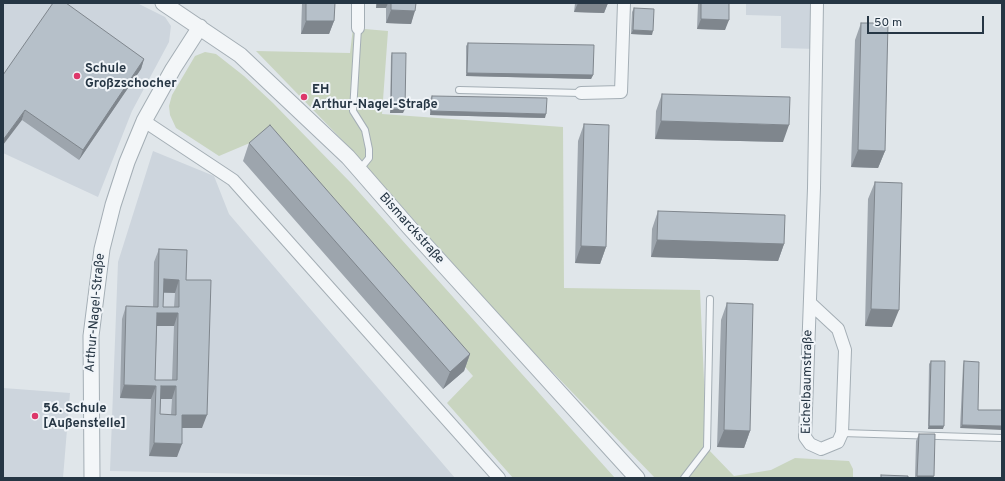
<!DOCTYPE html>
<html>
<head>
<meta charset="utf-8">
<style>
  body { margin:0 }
  #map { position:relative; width:1005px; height:481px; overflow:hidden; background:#e0e6ea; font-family:Overpass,sans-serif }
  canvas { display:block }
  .frame { position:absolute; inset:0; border:4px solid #263644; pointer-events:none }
  .scale { position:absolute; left:867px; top:16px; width:117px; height:18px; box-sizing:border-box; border:2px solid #263644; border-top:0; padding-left:5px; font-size:12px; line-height:14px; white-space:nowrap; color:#263644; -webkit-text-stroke:3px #f0f4f8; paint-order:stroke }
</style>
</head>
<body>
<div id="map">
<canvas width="1005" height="481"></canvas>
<div class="frame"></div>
<div class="scale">50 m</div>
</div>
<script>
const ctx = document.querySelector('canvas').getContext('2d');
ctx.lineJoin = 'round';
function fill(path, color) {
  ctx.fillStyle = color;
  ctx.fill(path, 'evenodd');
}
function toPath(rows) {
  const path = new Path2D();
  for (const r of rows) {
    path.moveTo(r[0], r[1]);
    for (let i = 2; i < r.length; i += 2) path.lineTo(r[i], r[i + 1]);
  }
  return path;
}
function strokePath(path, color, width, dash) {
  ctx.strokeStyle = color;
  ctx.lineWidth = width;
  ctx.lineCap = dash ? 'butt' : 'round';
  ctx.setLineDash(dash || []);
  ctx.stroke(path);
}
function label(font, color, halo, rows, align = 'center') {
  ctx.font = font + ' Overpass,sans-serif';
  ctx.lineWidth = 4;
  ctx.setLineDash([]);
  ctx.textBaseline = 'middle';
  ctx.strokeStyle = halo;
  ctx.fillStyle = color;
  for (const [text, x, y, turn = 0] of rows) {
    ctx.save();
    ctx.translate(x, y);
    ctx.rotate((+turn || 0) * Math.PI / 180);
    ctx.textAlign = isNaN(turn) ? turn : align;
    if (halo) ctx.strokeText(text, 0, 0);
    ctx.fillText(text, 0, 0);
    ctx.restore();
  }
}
const built = toPath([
  [3,3,137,3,165,17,171,26,169,42,132,111,98,197,3,153],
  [746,3,818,3,816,49,781,48,781,16,746,15],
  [153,151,214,176,229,214,455,478,110,471,118,262],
  [3,388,70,393,63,478,3,478]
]);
const green = toPath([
  [353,28,388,31,382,114,563,127,564,288,700,290,707,448,734,476,771,470,795,458,849,461,853,469,853,478,655,478,512,330,349,147,256,51,350,53],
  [205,52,216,54,244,76,273,103,351,183,615,478,513,478,447,403,473,376,264,137,219,156,176,128,170,115,169,106,172,95,195,56]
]);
const service = toPath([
  [358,28,353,111,365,130,369,149,369,158,360,169],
  [459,90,581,93],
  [842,433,1002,438],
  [684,478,707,448,710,299]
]);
const minor = toPath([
  [358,28,358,3],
  [581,93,621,92,624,3],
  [144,121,233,180,499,478],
  [810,303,838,329,845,350,842,433,838,442,821,449,810,444,805,437,814,188,817,3]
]);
const tertiary = toPath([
  [163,3,240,55,348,157,409,227,637,478],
  [92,478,91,336,102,249,113,205,127,162,144,121,173,69,200,27]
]);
const wall = toPath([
  [53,3,144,59,141,69,79,160,22,120],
  [302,3,335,3,334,21,329,34,301,34],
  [376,3,416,3,411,24,386,23,386,8,376,8],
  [575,3,608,3,604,13,574,12],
  [698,3,729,3,725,30,697,29],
  [634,8,652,35,631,34,632,12],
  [861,23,885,151,878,168,851,167,855,40],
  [468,43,593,75,591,79,466,76,466,46],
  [392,53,403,113,390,113,391,56],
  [662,94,783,142,655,139,656,111],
  [432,96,545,118,430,115,430,99],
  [584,124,606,247,600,264,575,263,578,141],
  [249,143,470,354,464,371,443,389,243,161],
  [875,182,892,327,865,326,868,199],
  [658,211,784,244,778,261,651,257,652,229],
  [159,249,186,280,202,428,182,428,177,457,149,456,151,399,120,398,122,319,126,306,153,307,154,262],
  [164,293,175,293,174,307,163,307],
  [157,326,174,326,172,380,155,380],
  [161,399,172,399,171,415,160,414],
  [727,303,750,431,744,448,717,447,721,320],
  [931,361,943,429,928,429,929,364],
  [964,361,978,410,960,428,963,365],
  [919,434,933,478,915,478,916,441]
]);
const shadedWall = toPath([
  [377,3,388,3,386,8,376,8],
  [578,3,608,3,604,13,574,12],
  [391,10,415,11,411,24,386,23],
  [701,19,729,20,725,30,697,29],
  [306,21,334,21,329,34,301,34],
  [633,30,653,31,652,35,631,34],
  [144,59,141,69,79,160,83,150],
  [467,73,593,75,591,79,466,76],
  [391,109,405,109,403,113,390,113],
  [25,110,22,120,3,145,3,140],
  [431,111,546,114,545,118,430,115],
  [661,121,789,125,783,142,655,139],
  [858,150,885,151,878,168,851,167],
  [657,240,784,244,778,261,651,257],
  [581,246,606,247,600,264,575,263],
  [164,279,179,280,175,293,159,292],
  [871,309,899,310,892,327,865,326],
  [157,313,178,313,174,326,152,326],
  [470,354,464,371,443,389,450,372],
  [124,385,156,386,151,399,120,398],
  [161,386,176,386,172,399,157,399],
  [182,415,207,415,202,428,178,428],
  [962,425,1002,426,1002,430,960,428],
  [929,426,944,426,943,429,928,429],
  [724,430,750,431,744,448,717,447],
  [154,443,182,444,177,457,149,456],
  [917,476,934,476,933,478,917,478]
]);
const building = toPath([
  [53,3,66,3,144,59,83,150,25,110,3,140,3,75,53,3],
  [306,3,335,3,334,21,306,21,306,3],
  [391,3,416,3,415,11,391,10,391,3],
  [701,3,729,3,729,20,701,19,701,3],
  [634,8,654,9,653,31,633,30,634,8],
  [861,23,888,23,885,151,858,150,861,23],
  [468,43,594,45,593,75,467,73,468,43],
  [392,53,406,53,405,109,391,109,392,53],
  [662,94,790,97,789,125,661,121,662,94],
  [432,96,547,98,546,114,431,111,432,96],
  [584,124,609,125,606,247,581,246,584,124],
  [270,125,470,354,450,372,249,143,270,125],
  [875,182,902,183,899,310,871,309,875,182],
  [658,211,785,215,784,244,657,240,658,211],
  [159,249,187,250,186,280,211,280,207,415,182,415,182,444,154,443,156,386,124,385,126,306,158,307,159,249],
  [164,279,179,280,179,307,163,307,164,279],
  [157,313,178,313,177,380,155,380,157,313],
  [161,386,176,386,176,415,160,414,161,386],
  [727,303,753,304,750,431,724,430,727,303],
  [931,361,945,361,944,426,929,426,931,361],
  [964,361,979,362,978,410,1002,410,1002,426,962,425,964,361],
  [919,434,935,434,934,476,917,476,919,434],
  [881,475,908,476,908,478,881,478,881,475]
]);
const markers = [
  [77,76,4,"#dd376a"],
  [304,97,4,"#dd376a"],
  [35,416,4,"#dd376a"]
];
const poiNames = [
  ["Schule",85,69],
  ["Großzschocher",85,84],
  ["EH",312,90],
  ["Arthur-Nagel-Straße",312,105],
  ["56. Schule",43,409],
  ["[Außenstelle]",43,424]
];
const streetNames = [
  ["Bismarckstraße",411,229,48],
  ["Arthur-Nagel-Straße",96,313,-85],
  ["Eichelbaumstraße",808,382,-89]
];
fill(built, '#cdd5dd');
fill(green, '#c9d5c0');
strokePath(service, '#a4aeb5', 8);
strokePath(minor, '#a4aeb5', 14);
strokePath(tertiary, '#a4aeb5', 17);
strokePath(service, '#f3f6f8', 6);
strokePath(minor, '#f3f6f8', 12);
strokePath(tertiary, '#f3f6f8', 15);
fill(wall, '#9da5ad');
fill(shadedWall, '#7f868d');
fill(building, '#b6c0c9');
strokePath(building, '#7f868d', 1);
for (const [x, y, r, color] of markers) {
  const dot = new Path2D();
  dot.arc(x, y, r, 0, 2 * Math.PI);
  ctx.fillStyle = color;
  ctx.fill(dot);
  strokePath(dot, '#f0f4f8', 1.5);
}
label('bold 13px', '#263644', '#f0f4f8', poiNames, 'left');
label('13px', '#263644', '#f0f4f8', streetNames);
</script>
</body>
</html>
